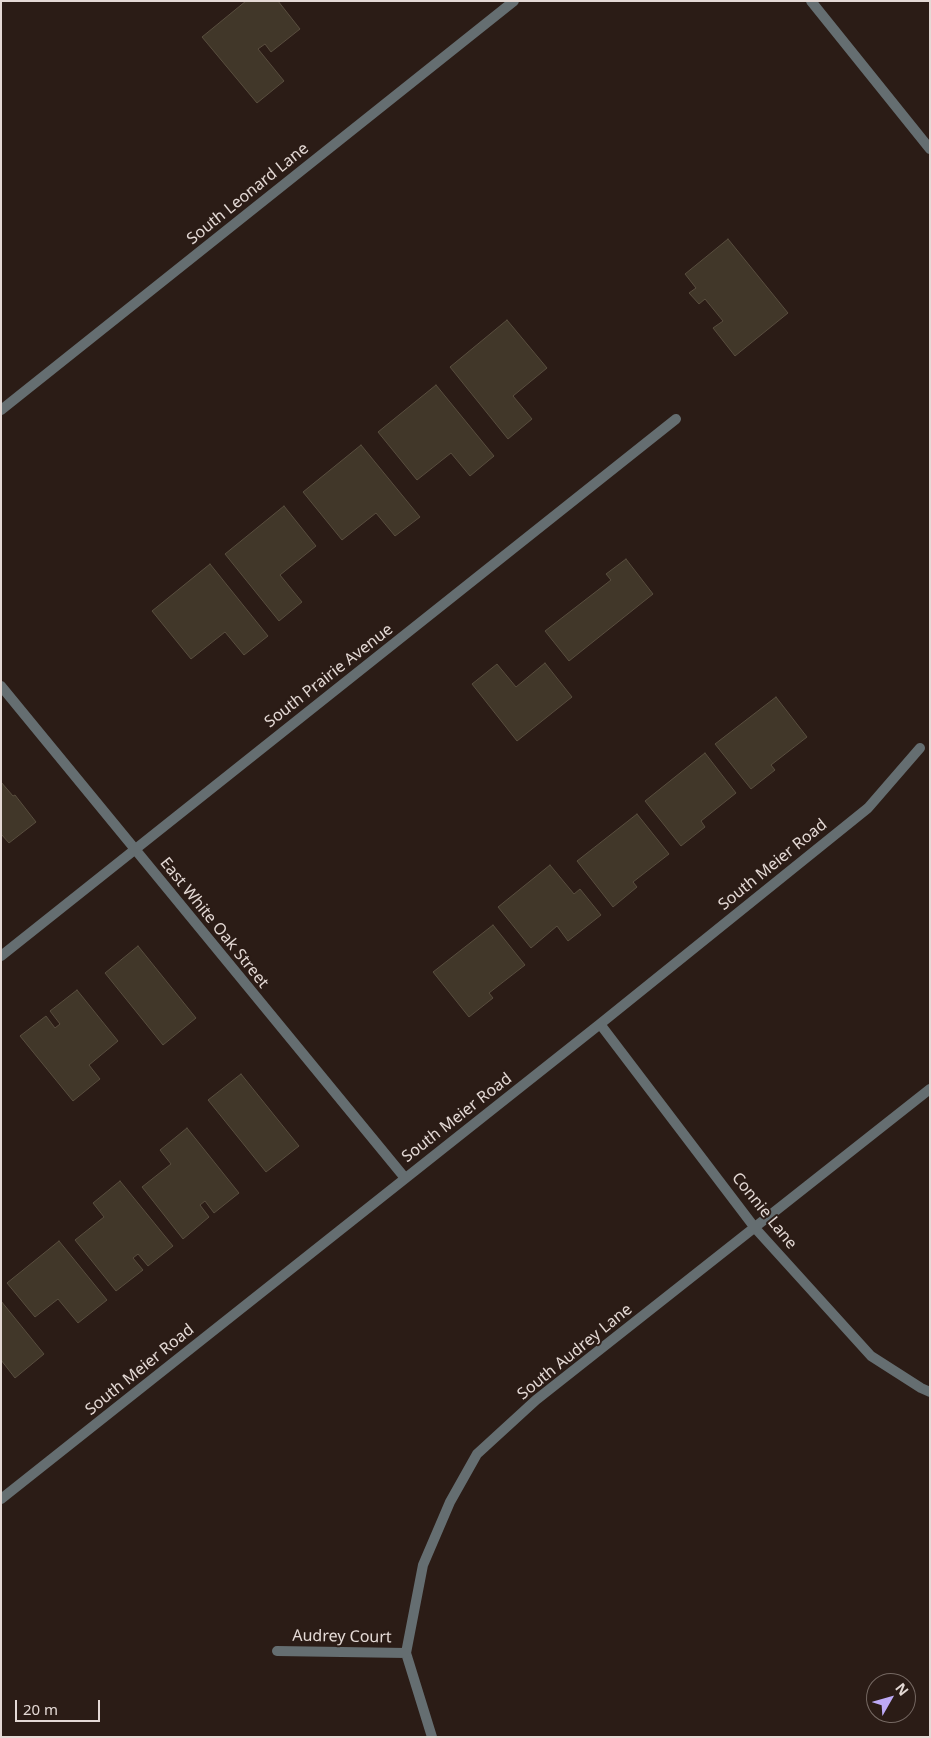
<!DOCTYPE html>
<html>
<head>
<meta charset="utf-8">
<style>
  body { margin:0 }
  #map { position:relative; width:931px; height:1738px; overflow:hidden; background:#2b1c16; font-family:"Noto Sans",sans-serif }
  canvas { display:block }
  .frame { position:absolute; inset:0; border:2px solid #e4d9d5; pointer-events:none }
  .north { position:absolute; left:866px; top:1673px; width:50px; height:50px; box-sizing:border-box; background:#2b1c16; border:1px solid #756862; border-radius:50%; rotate:52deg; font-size:14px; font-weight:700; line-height:20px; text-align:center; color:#e4d9d5 }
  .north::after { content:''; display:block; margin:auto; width:18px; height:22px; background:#bda9f5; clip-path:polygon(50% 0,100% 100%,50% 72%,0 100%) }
  .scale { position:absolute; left:15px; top:1700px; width:85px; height:22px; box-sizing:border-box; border:2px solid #e4d9d5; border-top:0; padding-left:6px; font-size:15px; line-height:18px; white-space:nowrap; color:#e4d9d5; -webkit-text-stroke:4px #2b1c16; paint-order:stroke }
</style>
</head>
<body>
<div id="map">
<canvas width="931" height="1738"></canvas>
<div class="frame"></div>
<div class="north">N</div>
<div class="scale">20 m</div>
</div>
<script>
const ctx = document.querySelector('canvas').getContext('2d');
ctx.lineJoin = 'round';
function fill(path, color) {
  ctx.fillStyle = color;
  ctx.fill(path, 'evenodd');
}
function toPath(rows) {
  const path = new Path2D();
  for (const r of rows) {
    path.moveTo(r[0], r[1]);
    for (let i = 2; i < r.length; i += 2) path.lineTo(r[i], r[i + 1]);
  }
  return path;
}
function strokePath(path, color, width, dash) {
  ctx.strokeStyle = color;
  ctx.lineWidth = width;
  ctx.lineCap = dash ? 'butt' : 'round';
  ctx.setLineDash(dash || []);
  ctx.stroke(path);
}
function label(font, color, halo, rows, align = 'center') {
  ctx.font = font + ' "Noto Sans",sans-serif';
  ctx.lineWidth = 4;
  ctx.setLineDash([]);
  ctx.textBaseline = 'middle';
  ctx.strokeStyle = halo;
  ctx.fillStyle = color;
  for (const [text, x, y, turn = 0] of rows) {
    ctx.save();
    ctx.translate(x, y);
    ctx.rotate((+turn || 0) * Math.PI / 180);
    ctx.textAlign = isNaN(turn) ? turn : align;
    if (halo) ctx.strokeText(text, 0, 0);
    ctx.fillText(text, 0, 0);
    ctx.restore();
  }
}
const building = toPath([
  [246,1,278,1,300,29,271,52,265,44,258,49,284,81,257,103,202,37,246,1],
  [728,239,788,313,735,356,713,328,723,321,705,299,699,304,689,293,696,288,685,274,728,239],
  [507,320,547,368,513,396,532,419,508,439,450,367,507,320],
  [436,385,494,456,470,476,451,453,417,480,378,432,436,385],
  [361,445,420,517,395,536,376,513,342,540,303,492,361,445],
  [284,506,316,546,280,575,302,602,279,621,225,554,284,506],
  [626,559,653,594,569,661,545,631,611,580,606,574,626,559],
  [210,564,268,636,244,655,225,632,191,659,152,611,210,564],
  [545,663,572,697,517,741,472,684,497,664,516,687,545,663],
  [776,697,807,737,771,765,775,770,751,789,715,744,776,697],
  [705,753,736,793,701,821,705,827,681,846,645,801,705,753],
  [1,782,13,796,15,795,36,822,9,843,1,834,1,782],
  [637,814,669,854,633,882,637,887,613,907,577,861,637,814],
  [550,865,574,894,580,889,601,915,568,941,557,926,531,948,498,907,550,865],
  [493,925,525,965,489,993,493,998,469,1017,433,972,493,925],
  [138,946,196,1018,163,1045,105,973,138,946],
  [77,990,118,1041,89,1065,100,1079,73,1101,20,1036,46,1016,55,1028,60,1024,50,1011,77,990],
  [241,1074,299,1146,266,1172,208,1100,241,1074],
  [187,1128,239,1193,214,1213,205,1201,200,1205,209,1217,183,1239,142,1187,171,1164,160,1150,187,1128],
  [120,1181,173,1246,148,1266,138,1254,133,1258,143,1270,116,1291,75,1240,104,1217,93,1203,120,1181],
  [59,1241,107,1300,78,1323,58,1299,35,1317,7,1283,59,1241],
  [1,1301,44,1354,15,1378,1,1360,1,1301]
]);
const minor = toPath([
  [811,1,930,149],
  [1,410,514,1],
  [1,686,405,1178],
  [1,956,676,419],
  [600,1024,755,1228,871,1356,921,1388,930,1392],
  [1,1499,600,1024,868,808,920,748],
  [277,1651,406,1653],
  [432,1737,406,1653,423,1565,450,1502,477,1454,536,1400,930,1089]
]);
const streetNames = [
  ["South Leonard Lane",248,194,-39],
  ["South Prairie Avenue",329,676,-38],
  ["South Meier Road",773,865,-39],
  ["East White Oak Street",214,923,51],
  ["South Meier Road",457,1118,-38],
  ["Connie Lane",764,1211,51],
  ["South Audrey Lane",575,1352,-39],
  ["South Meier Road",140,1370,-39],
  ["Audrey Court",342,1637,1]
];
fill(building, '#413729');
strokePath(building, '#594e3f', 1);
strokePath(minor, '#656e71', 10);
label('16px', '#e4d9d5', '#2b1c16', streetNames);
</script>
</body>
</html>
